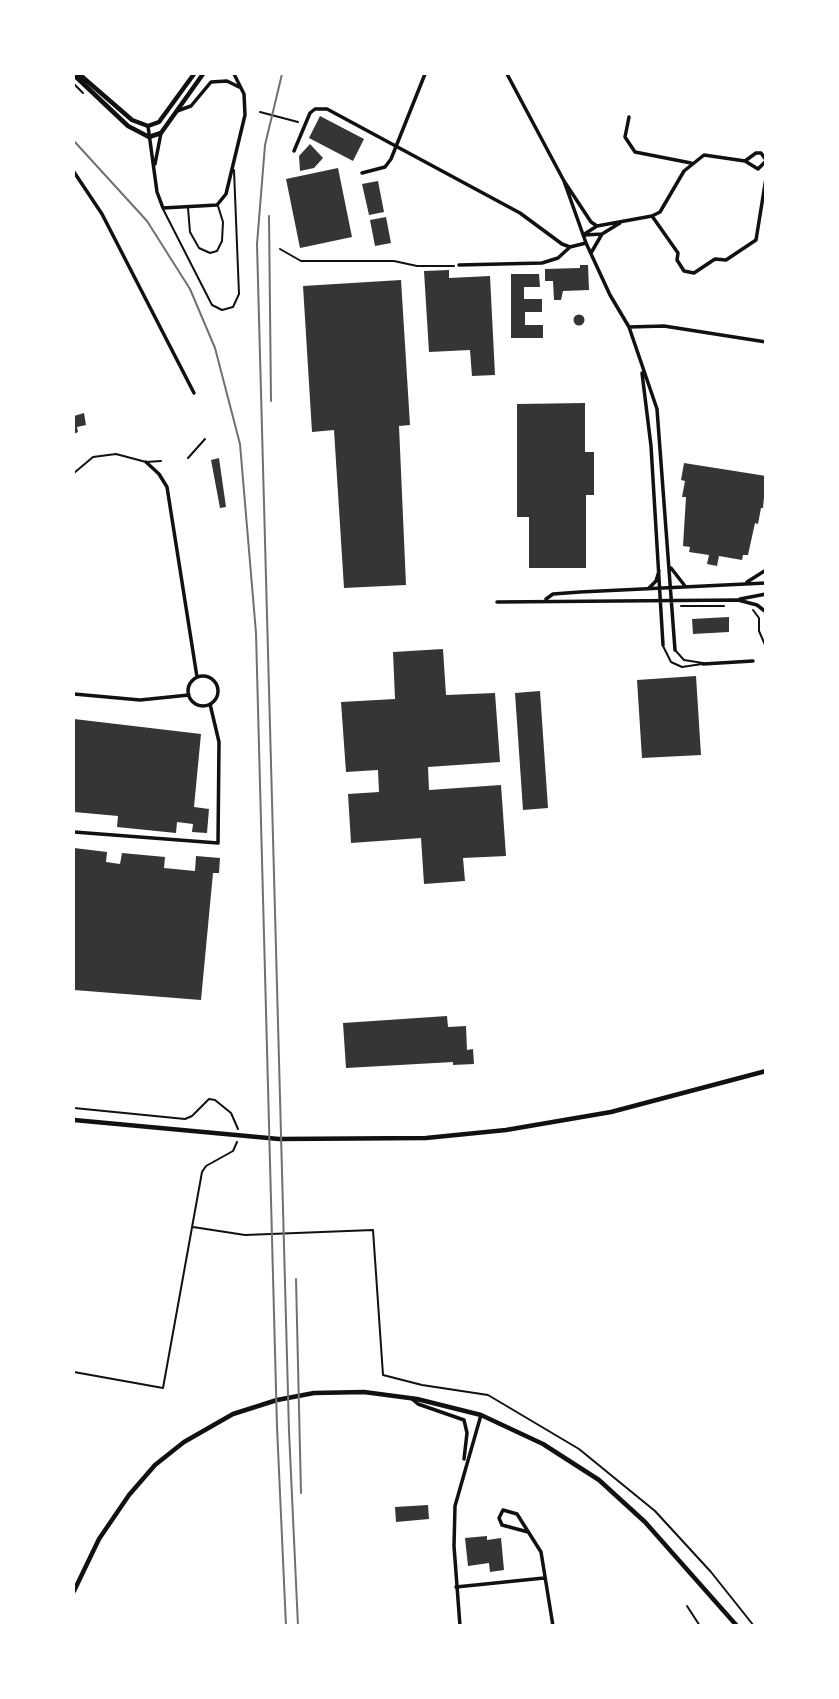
<!DOCTYPE html>
<html>
<head>
<meta charset="utf-8">
<style>
  body { margin:0 }
  #map { position:relative; width:839px; height:1699px; overflow:hidden; background:#fff; font-family:Quicksand,sans-serif }
  canvas { display:block }
  .frame { position:absolute; inset:0; border:75px solid #fff; pointer-events:none }
</style>
</head>
<body>
<div id="map">
<canvas width="839" height="1699"></canvas>
<div class="frame"></div>
</div>
<script>
const ctx = document.querySelector('canvas').getContext('2d');
ctx.lineJoin = 'round';
function fill(path, color) {
  ctx.fillStyle = color;
  ctx.fill(path, 'evenodd');
}
function toPath(rows) {
  const path = new Path2D();
  for (const r of rows) {
    if (r.length === 3) {
      path.moveTo(r[0] + r[2], r[1]);
      path.arc(r[0], r[1], r[2], 0, 2 * Math.PI);
      continue;
    }
    path.moveTo(r[0], r[1]);
    for (let i = 2; i < r.length; i += 2) path.lineTo(r[i], r[i + 1]);
  }
  return path;
}
function strokePath(path, color, width, dash) {
  ctx.strokeStyle = color;
  ctx.lineWidth = width;
  ctx.lineCap = dash ? 'butt' : 'round';
  ctx.setLineDash(dash || []);
  ctx.stroke(path);
}
const building = toPath([
  [320,116,364,139,353,161,309,138],
  [310,144,323,158,314,168,300,171,299,156],
  [338,168,352,237,300,248,286,179],
  [378,181,384,212,369,215,362,184],
  [386,217,391,243,375,246,370,220],
  [580,265,588,265,589,290,563,291,561,300,554,300,553,281,545,281,545,269,580,268],
  [449,270,449,278,490,276,495,375,472,376,470,350,429,352,424,271],
  [511,274,539,274,540,287,524,287,524,299,542,299,542,312,525,312,525,325,543,325,543,338,511,338],
  [401,280,410,425,399,426,406,585,344,588,334,430,312,432,303,286],
  [579,320,5.5],
  [585,403,585,452,594,452,594,495,586,495,586,568,529,568,529,517,517,517,517,404],
  [84,413,86,425,77,427,78,432,74,434,74,416],
  [219,458,226,507,220,508,211,460],
  [684,463,766,476,763,508,761,508,758,524,755,523,748,555,743,555,742,560,719,556,717,566,707,564,709,555,689,552,690,547,683,546,686,497,682,497,685,481,681,480],
  [729,617,729,632,693,634,692,619],
  [443,649,446,695,495,693,500,762,428,767,429,790,501,785,506,856,463,858,465,881,424,884,421,838,351,843,348,794,379,792,378,770,346,772,341,702,395,699,393,652],
  [696,676,701,755,642,758,637,680],
  [540,691,548,808,523,810,515,693],
  [74,719,201,734,194,807,209,809,207,833,192,832,193,824,177,822,176,833,117,827,118,816,74,812],
  [74,848,107,852,106,862,120,864,122,853,165,857,164,868,195,871,196,856,220,858,219,873,213,873,201,1000,74,990],
  [447,1016,448,1027,466,1026,467,1050,473,1049,474,1064,453,1065,453,1062,346,1068,343,1023],
  [428,1505,429,1519,396,1522,395,1507],
  [487,1536,487,1540,501,1538,504,1570,490,1572,489,1563,468,1566,465,1538]
]);
const path = toPath([
  [74,84,83,93],
  [260,112,298,122],
  [280,249,301,261,394,261,417,266,454,266],
  [188,458,205,439],
  [681,606,724,606],
  [753,610,759,618,759,631,766,647],
  [74,1108,185,1119,192,1116,209,1099,215,1100,231,1113,238,1129],
  [193,1227,245,1235,373,1230,383,1375,422,1385,488,1395,579,1449,655,1511,711,1572,754,1626],
  [74,1372,163,1388,202,1172,206,1166,233,1151,237,1142]
]);
const service = toPath([
  [188,208,190,232,199,248,210,253,217,251,222,241,223,222,218,206],
  [163,209,212,305,222,310,233,307,239,294,234,170],
  [74,473,93,457,116,454,146,462,161,461],
  [663,646,671,662,682,667,702,664],
  [675,650,684,660,703,663],
  [687,1606,700,1626]
]);
const minor = toPath([
  [507,74,564,181,591,222,597,226],
  [177,111,191,106,211,82,227,81,239,87],
  [629,117,625,137,635,152,691,163],
  [148,126,157,192,163,208,217,205,226,194,245,115,244,94,234,74],
  [294,151,310,113,315,109,327,109,520,213,562,244,570,247,586,243],
  [766,160,761,153,756,153,745,161,758,169,766,161],
  [155,164,161,133],
  [74,172,102,214,194,393],
  [362,173,385,167,391,159,425,74],
  [564,181,586,243,610,295,629,327,657,409,675,650],
  [652,216,678,253,677,260,684,271,694,273,715,259,726,260,756,240,766,178],
  [583,235,597,226,652,216,660,212,684,171,704,155,745,161],
  [585,235,602,234],
  [591,253,602,234,620,223],
  [459,265,542,263,558,258,570,247],
  [629,327,664,326,766,342],
  [642,373,651,446,663,645],
  [146,462,159,474,167,487,197,677],
  [671,568,685,586],
  [747,582,766,570],
  [649,588,656,581,659,571],
  [546,599,553,594,580,592,766,583],
  [740,599,766,594],
  [497,602,738,600,757,605,766,612],
  [703,664,753,661],
  [203,691,15],
  [74,694,140,700,189,695],
  [74,832,218,843,219,742,210,704],
  [411,1398,418,1404,464,1420,467,1433,464,1459],
  [528,1532,502,1525,499,1518,503,1510,517,1514,541,1552,553,1626],
  [456,1587,544,1578],
  [460,1626,454,1546,455,1506,481,1415]
]);
const tertiary = toPath([
  [79,74,132,120,148,126,159,122,194,74],
  [74,75,128,126,149,137,161,133,203,74]
]);
const secondary = toPath([
  [74,1120,279,1139,426,1138,506,1130,611,1112,766,1071],
  [74,1591,99,1539,129,1495,155,1465,184,1442,233,1414,277,1400,314,1393,364,1392,417,1399,481,1415,543,1444,599,1480,645,1522,737,1626]
]);
const rail = toPath([
  [282,74,265,145,257,244,289,1431,298,1626],
  [74,141,147,221,190,289,215,348,240,444,256,633,277,1427,286,1626],
  [269,216,271,401],
  [296,1279,301,1493]
]);
fill(building, '#353535');
strokePath(path, '#111', 2);
strokePath(service, '#111', 2);
strokePath(minor, '#111', 3.5);
strokePath(tertiary, '#111', 4.5);
strokePath(secondary, '#111', 4.5);
strokePath(rail, '#707070', 2);
</script>
</body>
</html>
